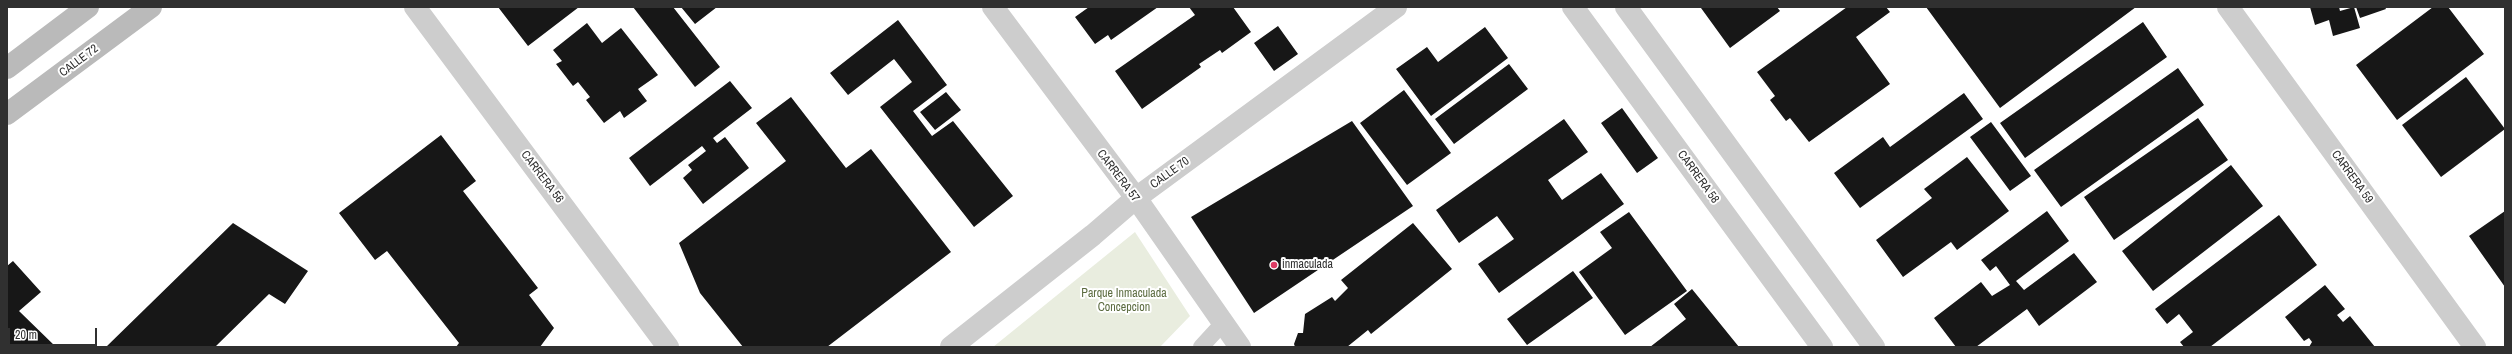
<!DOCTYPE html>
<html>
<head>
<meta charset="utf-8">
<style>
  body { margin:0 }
  #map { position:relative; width:2512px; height:354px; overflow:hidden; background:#fff; font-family:"Archivo Narrow",sans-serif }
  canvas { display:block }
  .frame { position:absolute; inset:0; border:8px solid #303030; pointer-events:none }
  .scale { position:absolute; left:8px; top:328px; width:89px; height:18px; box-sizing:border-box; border:2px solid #303030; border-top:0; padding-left:5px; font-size:12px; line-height:14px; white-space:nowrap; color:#303030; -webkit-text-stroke:3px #fff; paint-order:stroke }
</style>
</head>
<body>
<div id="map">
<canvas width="2512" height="354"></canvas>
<div class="frame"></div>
<div class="scale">20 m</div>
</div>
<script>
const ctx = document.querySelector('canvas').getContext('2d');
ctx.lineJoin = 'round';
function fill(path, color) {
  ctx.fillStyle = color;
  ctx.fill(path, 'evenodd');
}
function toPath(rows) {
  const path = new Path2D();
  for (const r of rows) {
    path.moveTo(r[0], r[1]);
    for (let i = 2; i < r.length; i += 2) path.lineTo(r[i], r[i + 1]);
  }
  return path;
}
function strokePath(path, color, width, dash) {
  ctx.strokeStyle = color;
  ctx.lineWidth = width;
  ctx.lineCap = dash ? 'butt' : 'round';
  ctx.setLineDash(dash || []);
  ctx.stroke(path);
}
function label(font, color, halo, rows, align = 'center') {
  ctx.font = font + ' "Archivo Narrow",sans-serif';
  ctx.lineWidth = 4;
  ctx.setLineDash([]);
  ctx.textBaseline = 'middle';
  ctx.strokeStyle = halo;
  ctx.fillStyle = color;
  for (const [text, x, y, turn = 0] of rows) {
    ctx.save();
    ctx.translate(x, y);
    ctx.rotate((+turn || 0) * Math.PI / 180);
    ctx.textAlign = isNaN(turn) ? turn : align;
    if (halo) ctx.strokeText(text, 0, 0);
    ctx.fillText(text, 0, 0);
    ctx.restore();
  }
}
const green = toPath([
  [1135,232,1190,316,1160,347,993,347]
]);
const building = toPath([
  [498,7,579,7,528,46],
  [633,7,673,7,720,67,695,87],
  [681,7,717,7,695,24],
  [1089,7,1158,7,1111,40,1108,35,1095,44,1075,17],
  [1189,7,1233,7,1251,32,1222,53,1220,50,1199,64,1201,67,1142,109,1115,71,1195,15],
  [1703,7,1777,7,1780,11,1730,48,1701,8],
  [1847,7,1886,7,1890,12,1856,37,1890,84,1809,142,1790,118,1786,121,1770,100,1775,96,1757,72],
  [1926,7,2136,7,2000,108],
  [2310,7,2339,7,2340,11,2354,7,2360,28,2333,36,2329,20,2315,25],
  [2356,7,2385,7,2386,9,2360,18],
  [2433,7,2448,7,2484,54,2397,120,2356,65],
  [898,20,947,85,913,111,932,136,953,121,1013,196,974,227,880,107,912,82,894,59,848,95,830,73],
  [2143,22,2167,57,2025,158,2000,123],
  [587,23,602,43,621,28,658,75,638,89,647,101,624,118,620,111,604,123,586,100,590,97,578,82,573,86,556,64,562,61,553,50],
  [1278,26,1298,54,1274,71,1254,43],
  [1485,27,1508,58,1431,116,1396,69,1427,47,1438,62],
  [1509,64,1528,89,1454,144,1435,119],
  [2178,68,2204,105,2061,207,2034,170],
  [2466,77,2505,129,2441,177,2402,125],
  [730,81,752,108,713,138,717,143,725,137,749,168,703,204,683,178,692,170,688,165,706,151,702,146,650,186,629,158],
  [1404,90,1451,153,1407,185,1360,123],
  [946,92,961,110,935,130,920,112],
  [1964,93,1983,119,1860,208,1834,173,1883,137,1890,147],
  [791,97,846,168,871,149,951,252,827,347,743,347,700,293,679,243,786,161,756,123],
  [1622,108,1658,158,1637,173,1601,123],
  [2198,118,2228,160,2114,240,2084,197],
  [1564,119,1588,152,1548,180,1562,200,1601,173,1624,204,1499,293,1478,264,1514,239,1497,216,1459,243,1436,210],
  [1352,121,1413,206,1254,313,1191,217],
  [1991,122,2031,176,2010,191,1970,137],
  [441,135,476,181,463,191,538,288,529,295,554,328,540,347,456,347,459,343,387,251,375,260,339,213],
  [1967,157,2009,211,1957,250,1951,242,1903,277,1876,240,1932,198,1924,189],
  [2231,165,2263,206,2153,291,2122,251],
  [2047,211,2069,241,2016,281,2024,290,2074,253,2097,282,2039,326,2027,309,1976,347,1956,347,1934,318,1981,282,1992,296,2010,285,1996,266,1990,271,1981,260],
  [2505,211,2505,287,2469,236],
  [1629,212,1687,291,1625,335,1579,272,1612,248,1600,232],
  [2279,215,2317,265,2210,347,2184,347,2180,342,2193,332,2179,314,2167,324,2155,309],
  [233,223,308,271,285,304,269,294,215,347,106,347],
  [1413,223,1452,269,1371,334,1368,330,1347,347,1295,347,1294,344,1298,333,1303,333,1305,314,1332,297,1335,301,1348,288,1341,280],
  [13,261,41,292,19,311,56,347,7,347,7,266],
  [1573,271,1593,298,1527,345,1507,319],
  [2325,285,2345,309,2337,315,2343,322,2350,316,2375,347,2309,347,2312,342,2309,338,2304,341,2285,317],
  [1692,289,1739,347,1650,347,1686,319,1674,304]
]);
const service = toPath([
  [1201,347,1223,323]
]);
const minor = toPath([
  [415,7,668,347],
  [993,7,1136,198,1240,347],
  [2228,7,2475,347],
  [951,347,1093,235,1136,198,1396,7]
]);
const tertiary = toPath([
  [1573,7,1822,347],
  [1626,7,1874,347]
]);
const secondary = toPath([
  [7,68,88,7],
  [7,114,151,7]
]);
const markers = [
  [1274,265,4,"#de3b64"]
];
const streetNames = [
  ["CALLE 72",79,61,-37],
  ["CALLE 70",1170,173,-36],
  ["CARRERA 57",1118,176,53],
  ["CARRERA 56",542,177,53],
  ["CARRERA 58",1698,177,54],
  ["CARRERA 59",2352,177,54]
];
const poiNames = [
  ["inmaculada",1282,265]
];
const parkNames = [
  ["Parque Inmaculada",1124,294],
  ["Concepcion",1124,308]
];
fill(green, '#e9eddf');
fill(building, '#171717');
strokePath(service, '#cdcdcd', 16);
strokePath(minor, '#cdcdcd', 22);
strokePath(tertiary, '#cdcdcd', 22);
strokePath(secondary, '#bababa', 22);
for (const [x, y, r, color] of markers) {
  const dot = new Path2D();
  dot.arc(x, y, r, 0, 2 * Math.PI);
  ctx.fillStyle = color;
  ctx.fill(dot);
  strokePath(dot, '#fff', 1.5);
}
label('12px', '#303030', '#fff', streetNames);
label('12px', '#303030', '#fff', poiNames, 'left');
label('12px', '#5b6b3f', '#fff', parkNames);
</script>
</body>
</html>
